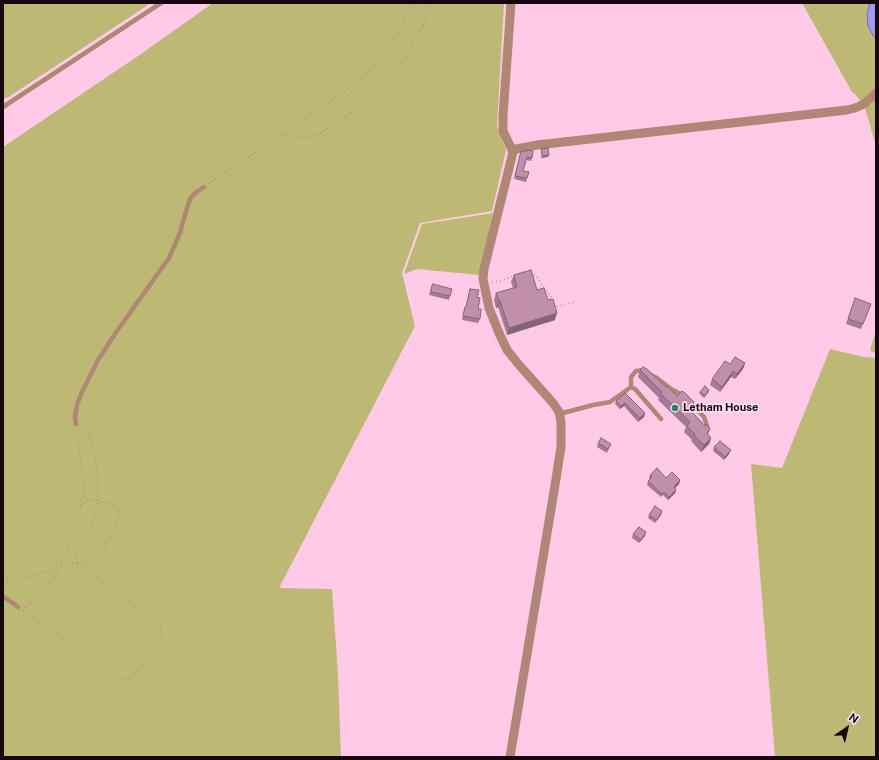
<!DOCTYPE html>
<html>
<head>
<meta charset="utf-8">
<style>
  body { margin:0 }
  #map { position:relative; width:879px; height:760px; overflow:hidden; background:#ffcae8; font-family:"Public Sans",sans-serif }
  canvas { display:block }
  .frame { position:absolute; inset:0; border:4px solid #160610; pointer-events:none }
  .north { position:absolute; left:827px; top:708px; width:40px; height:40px; -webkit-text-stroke:3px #ffdef0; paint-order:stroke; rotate:34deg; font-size:11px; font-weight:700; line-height:16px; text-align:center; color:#160610 }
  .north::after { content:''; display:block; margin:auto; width:14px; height:18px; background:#160610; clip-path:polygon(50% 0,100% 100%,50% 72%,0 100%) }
</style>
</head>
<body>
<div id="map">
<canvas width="879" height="760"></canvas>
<div class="frame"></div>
<div class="north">N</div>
</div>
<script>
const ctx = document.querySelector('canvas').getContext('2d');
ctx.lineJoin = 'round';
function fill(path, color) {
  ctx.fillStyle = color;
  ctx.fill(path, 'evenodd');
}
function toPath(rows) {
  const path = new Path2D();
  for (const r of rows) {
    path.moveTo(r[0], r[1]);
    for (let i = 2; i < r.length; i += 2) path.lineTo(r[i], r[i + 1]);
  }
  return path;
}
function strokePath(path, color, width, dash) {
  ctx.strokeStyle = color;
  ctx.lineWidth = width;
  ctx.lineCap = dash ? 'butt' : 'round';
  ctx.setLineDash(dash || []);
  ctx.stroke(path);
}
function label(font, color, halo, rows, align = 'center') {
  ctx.font = font + ' "Public Sans",sans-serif';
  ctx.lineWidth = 3.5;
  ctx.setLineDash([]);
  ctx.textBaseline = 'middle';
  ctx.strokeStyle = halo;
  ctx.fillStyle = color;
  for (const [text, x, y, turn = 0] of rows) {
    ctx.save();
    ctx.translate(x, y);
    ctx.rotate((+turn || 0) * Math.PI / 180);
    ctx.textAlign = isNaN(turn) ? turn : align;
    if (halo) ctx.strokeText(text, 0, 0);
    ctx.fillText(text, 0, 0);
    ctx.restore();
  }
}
const green = toPath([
  [3,3,151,3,7,98,3,98],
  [213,3,504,3,497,125,506,150,492,211,420,223,402,273,415,326,321,507,279,588,332,589,338,673,341,757,6,757,3,756,3,147,138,56],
  [802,3,876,3,876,146,865,108,856,95,852,92],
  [493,213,479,275,417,269,404,274,422,224],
  [875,334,876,334,876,352,872,352,870,350],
  [830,349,864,357,876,358,876,757,775,757,751,464,782,468]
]);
const water = toPath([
  [870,3,876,3,876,37,874,37,868,26,867,13,870,3]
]);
const path = toPath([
  [282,135,341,94,356,82,368,72,394,38,407,16,413,3],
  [208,184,280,136,293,136,308,138,315,136,322,132,368,101,384,85,398,69,420,32,433,3],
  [530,273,536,276,553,300],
  [492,282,500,281,521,273,524,272],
  [555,305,555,307,575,302],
  [77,563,87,561,96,556,103,549,118,522,119,514,116,507,112,504,91,499,85,502,80,507],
  [3,583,7,583,60,567,77,563,77,555,87,537,92,524,97,506,98,491,97,471,91,438,86,423,81,419],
  [24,607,36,601,53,579,60,567,65,555,83,497,83,480,77,430],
  [23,610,84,652,117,676,123,679,129,679,134,676,161,641,162,634,161,627,148,615,77,563]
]);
const lane = toPath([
  [3,107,161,3],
  [651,375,657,378,671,389,684,396],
  [631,387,635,389,661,419],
  [689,401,704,417,708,429],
  [559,414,593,405,610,402,631,387,631,377,636,371,643,370,645,371],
  [76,424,75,417,77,405,82,392,98,360,117,331,169,258,180,233,184,218,190,199,195,193,204,187],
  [3,596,18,607]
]);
const street = toPath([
  [513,152,516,149,537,145,847,110,855,108,864,104,876,93],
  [510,757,556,479,561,447,561,422,559,412,553,403,520,366,507,350,499,333,489,308,483,279,484,269,513,152,503,131,503,116,511,3]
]);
const wall = toPath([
  [521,151,532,158,531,161,526,160,523,171,527,178,526,182,514,179],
  [514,275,537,290,555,320,507,335,498,307,496,308,494,300,496,293,513,288,511,282],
  [432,285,450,296,449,300,429,295],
  [470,289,477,297,480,319,478,323,462,320,464,310,465,307,466,307],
  [855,298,871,304,861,329,846,324],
  [745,363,743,369,735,379,731,377,720,392,710,385,712,379,730,364],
  [640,370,666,387,677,396,694,402,692,409,690,410,705,426,710,429,708,434,711,438,709,444,701,452,691,441,692,440,684,432,686,427,658,400,659,398,638,377],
  [709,390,709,392,704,398,699,393,700,392],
  [625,393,645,413,644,417,638,422,624,406,620,409,615,404,616,401],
  [598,443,611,444,607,453,597,447],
  [714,447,729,454,724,460,713,451],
  [650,475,666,478,680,480,679,484,675,488,676,490,675,493,668,500,663,495,661,497,647,485,648,481,650,480,649,478],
  [649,515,661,515,655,523,648,518],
  [633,534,645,536,639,543,632,538]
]);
const shadedWall = toPath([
  [549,155,548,157,541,158,542,156],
  [499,301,500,301,498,307,496,308],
  [557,313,555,320,507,335,509,328],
  [745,363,743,369,735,379,737,374],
  [733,371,731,377,720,392,722,387],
  [694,402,692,409,686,415,688,408],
  [625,403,624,406,620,409,621,406],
  [645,413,644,417,638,422,640,418],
  [711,438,709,444,701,452,704,445],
  [731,450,729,454,724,460,725,457],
  [680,480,679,484,672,491,674,487],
  [676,490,675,493,668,500,669,497],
  [662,511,661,515,655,523,657,520],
  [646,532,645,536,639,543,641,540]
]);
const building = toPath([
  [548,148,549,155,542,156,541,149,548,148],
  [527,150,533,151,532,158,527,157,523,171,529,172,527,178,515,176,521,151,527,151,527,150],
  [531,270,537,290,544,288,548,300,553,299,557,313,509,328,500,301,499,301,496,293,517,287,514,275,531,270],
  [433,284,452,289,450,296,431,292,432,285,433,285,433,284],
  [470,289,479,290,477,297,480,298,478,309,481,309,480,319,463,316,465,307,466,307,470,289],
  [855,298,871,304,863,324,848,319,855,298],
  [735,357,745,363,737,374,733,371,722,387,712,379,725,361,730,364,735,357],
  [643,367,647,369,666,387,667,386,677,396,682,391,685,393,694,402,688,408,705,426,706,424,710,429,707,433,711,438,704,445,694,435,695,434,687,426,690,422,660,393,662,392,640,370,643,367],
  [705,386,709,390,705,396,700,392,705,386],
  [625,393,645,413,640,418,625,403,621,406,616,401,625,393],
  [601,438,611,444,608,449,598,443,601,438],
  [720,441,731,450,725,457,714,447,720,441],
  [657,468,666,478,672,472,680,480,674,487,676,490,669,497,664,492,662,494,648,481,652,477,650,475,657,468],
  [655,506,662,511,657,520,649,515,655,506],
  [639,527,646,532,641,540,633,534,639,527]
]);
const markers = [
  [675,408,4,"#1f8560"]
];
const poiNames = [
  ["Letham House",683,408]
];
fill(green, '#beb875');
fill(water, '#9d9bf6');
strokePath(water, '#746eb1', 1);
strokePath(path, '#b189a0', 1.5, [1, 3]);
strokePath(lane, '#b08674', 4.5);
strokePath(street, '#b08674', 9);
fill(wall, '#a57b93');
fill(shadedWall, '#866478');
fill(building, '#c08fab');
strokePath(building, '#866478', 1);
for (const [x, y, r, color] of markers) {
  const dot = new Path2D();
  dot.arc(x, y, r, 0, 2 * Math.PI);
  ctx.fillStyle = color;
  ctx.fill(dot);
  strokePath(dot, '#ffdef0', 1.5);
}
label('bold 11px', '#160610', '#ffdef0', poiNames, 'left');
</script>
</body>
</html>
